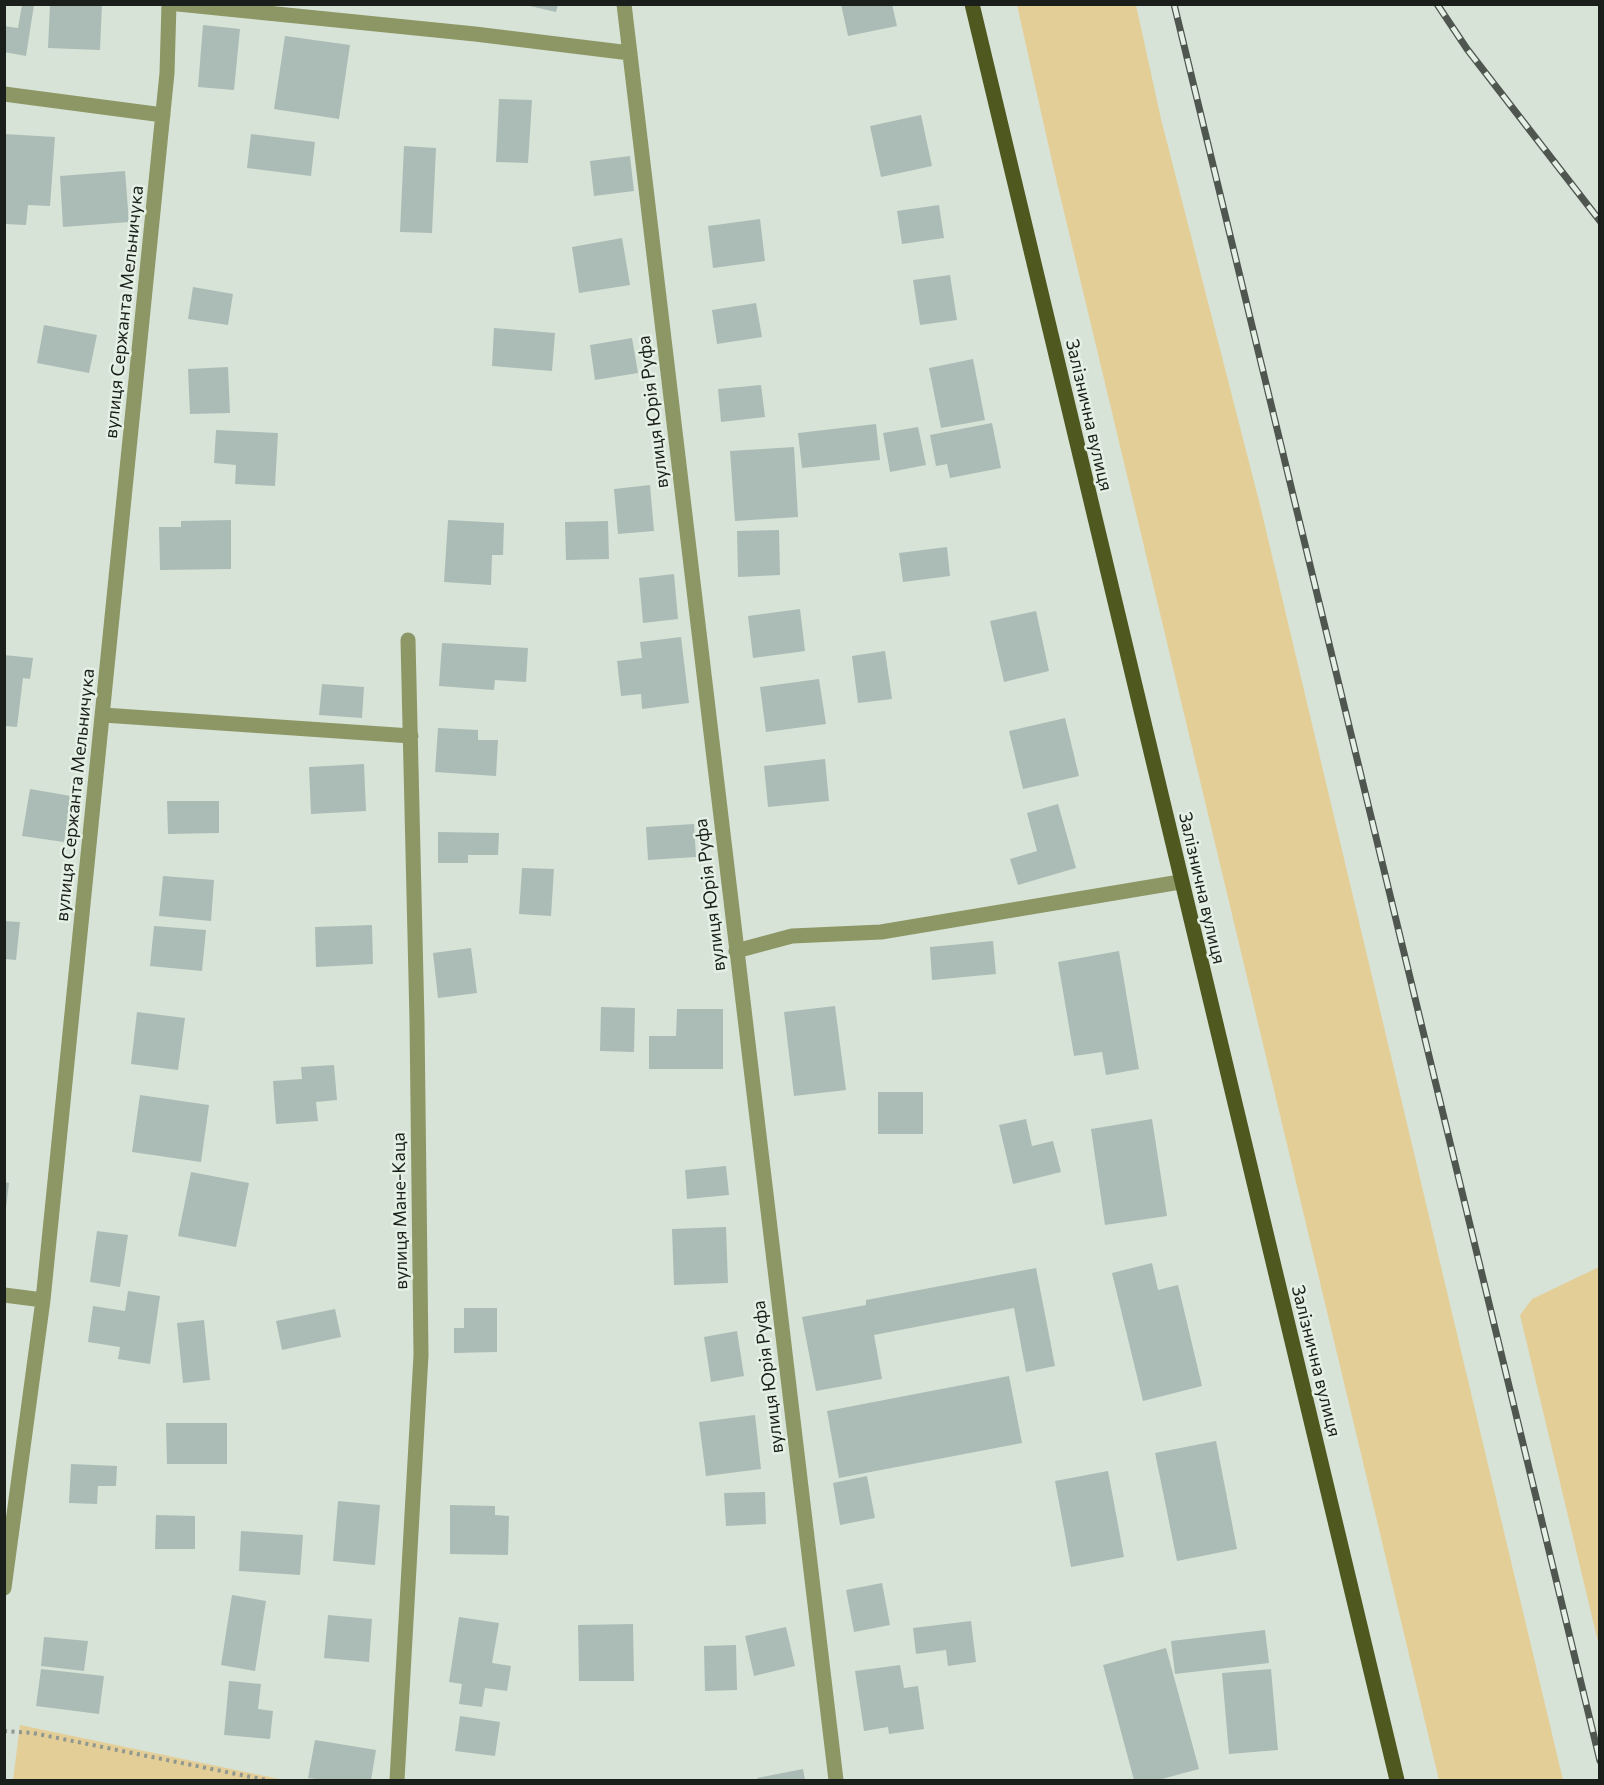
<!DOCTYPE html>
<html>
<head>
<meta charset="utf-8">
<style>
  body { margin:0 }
  #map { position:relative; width:1604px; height:1785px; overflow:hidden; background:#d7e3d7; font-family:Commissioner,sans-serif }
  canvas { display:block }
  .frame { position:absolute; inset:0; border:6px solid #1b1f1b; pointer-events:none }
</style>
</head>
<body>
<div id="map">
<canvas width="1604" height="1785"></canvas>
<div class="frame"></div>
</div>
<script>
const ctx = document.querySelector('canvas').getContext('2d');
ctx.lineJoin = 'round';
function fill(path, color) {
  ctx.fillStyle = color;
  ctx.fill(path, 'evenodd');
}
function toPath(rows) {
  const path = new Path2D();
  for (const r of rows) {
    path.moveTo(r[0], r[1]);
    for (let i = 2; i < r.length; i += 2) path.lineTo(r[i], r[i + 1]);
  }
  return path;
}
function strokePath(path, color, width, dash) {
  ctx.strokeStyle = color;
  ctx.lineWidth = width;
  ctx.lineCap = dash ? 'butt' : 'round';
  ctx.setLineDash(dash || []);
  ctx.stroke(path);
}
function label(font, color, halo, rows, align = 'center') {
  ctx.font = font + ' Commissioner,sans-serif';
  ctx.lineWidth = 5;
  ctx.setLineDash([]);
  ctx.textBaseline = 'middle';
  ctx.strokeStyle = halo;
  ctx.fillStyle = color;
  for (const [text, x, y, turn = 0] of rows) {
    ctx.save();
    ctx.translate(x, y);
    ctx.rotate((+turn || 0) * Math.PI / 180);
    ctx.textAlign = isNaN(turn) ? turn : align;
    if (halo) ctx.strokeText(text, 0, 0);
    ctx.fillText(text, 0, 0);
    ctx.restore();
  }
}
const green = toPath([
  [1017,5,1136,5,1161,119,1260,505,1563,1780,1439,1780,1054,170],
  [1599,1267,1599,1646,1520,1315,1532,1299],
  [20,1725,284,1780,13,1780]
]);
const building = toPath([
  [50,4,102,4,100,50,48,48],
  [521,4,558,4,556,12],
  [841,4,892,4,897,26,848,36],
  [22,5,34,5,26,56,4,52,4,26,18,28],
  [203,25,240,29,234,90,198,87],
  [285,36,350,45,339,119,274,109],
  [499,99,532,100,528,163,496,162],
  [921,115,932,166,881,177,870,126],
  [4,134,55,137,50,206,28,205,26,225,4,224],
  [251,134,315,142,311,176,247,168],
  [404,146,436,148,432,233,400,232],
  [630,156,634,191,594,196,590,161],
  [125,171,129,222,63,227,60,176],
  [939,205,944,238,902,244,897,211],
  [760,219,765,261,713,268,708,226],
  [622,238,630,285,579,293,572,247],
  [950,275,957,320,920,325,913,280],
  [193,287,233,294,228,325,188,319],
  [756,303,762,337,717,344,712,310],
  [44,325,97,335,89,373,37,363],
  [494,328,555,333,552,371,492,366],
  [632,338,638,373,595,380,590,345],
  [973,359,985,420,941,428,929,368],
  [228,367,230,413,190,414,188,369],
  [761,385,765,417,721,422,718,389],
  [992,423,1001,468,950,478,947,464,936,466,930,435],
  [876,424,880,460,802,468,798,433],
  [918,427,926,465,890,472,883,433],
  [216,430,278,433,275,486,235,484,236,465,214,463],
  [794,447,798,517,735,521,730,451],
  [650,485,654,531,618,534,614,489],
  [231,520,231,569,160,570,159,527,181,527,181,521],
  [448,520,504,523,503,555,492,555,491,585,444,582],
  [608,521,609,559,566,560,565,522],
  [779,530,780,575,738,577,737,531],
  [947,547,950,576,903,582,899,553],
  [674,574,678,619,643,623,639,578],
  [800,609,805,651,753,658,748,616],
  [1036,611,1049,671,1004,682,990,621],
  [681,637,689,703,642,709,641,694,621,696,617,661,642,658,640,642],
  [442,643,528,648,526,682,495,680,494,690,439,686],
  [885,651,892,699,858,703,852,656],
  [4,655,33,658,30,679,23,678,17,727,4,726],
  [819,679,826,724,766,732,760,687],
  [322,684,364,687,362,718,319,715],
  [1065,718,1079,776,1023,789,1009,731],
  [438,728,478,730,478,740,498,740,496,776,435,772],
  [825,759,829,801,768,807,764,766],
  [364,764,366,811,311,814,309,767],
  [30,789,71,796,64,842,22,836],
  [167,801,219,801,219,833,168,834],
  [1058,804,1076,868,1018,885,1010,859,1037,851,1027,813],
  [694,824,696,857,648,860,646,827],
  [438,832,499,833,498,855,468,855,468,863,438,863],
  [522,868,554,869,551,916,519,914],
  [163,876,214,880,211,921,159,916],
  [4,921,20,922,16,960,4,959],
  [372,925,373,964,316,967,315,927],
  [154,926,206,930,202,971,150,966],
  [993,941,996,974,932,980,930,947],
  [471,948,477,993,438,998,433,953],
  [1119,951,1139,1069,1106,1075,1102,1052,1074,1056,1058,962],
  [835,1006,846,1090,794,1096,784,1012],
  [601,1007,635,1008,634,1052,600,1051],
  [677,1009,723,1009,723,1069,649,1069,649,1036,676,1036],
  [137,1012,185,1018,178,1070,131,1064],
  [334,1065,337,1100,316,1102,318,1121,276,1124,273,1081,302,1079,301,1067],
  [878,1092,923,1092,923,1134,878,1134],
  [140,1095,209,1105,201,1162,132,1152],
  [1026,1119,1032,1146,1053,1141,1061,1172,1013,1184,999,1125],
  [1152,1119,1167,1216,1105,1225,1091,1129],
  [726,1166,729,1195,687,1199,685,1170],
  [191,1172,249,1183,236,1247,178,1236],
  [5,1182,9,1183,6,1208,5,1208],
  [726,1227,728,1283,674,1285,672,1229],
  [97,1231,128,1235,120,1287,90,1282],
  [1152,1263,1158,1290,1178,1285,1202,1386,1143,1401,1112,1273],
  [1036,1268,1055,1366,1026,1372,1014,1308,874,1335,882,1379,816,1391,802,1317,866,1305,866,1300],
  [128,1291,160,1296,150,1364,118,1359,120,1347,88,1342,93,1306,125,1311],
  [464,1308,497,1308,497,1352,454,1353,454,1328,464,1328],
  [335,1309,341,1337,282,1350,276,1321],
  [204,1320,210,1380,183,1383,177,1323],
  [737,1331,744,1376,711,1382,704,1337],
  [1009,1376,1022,1443,839,1478,827,1411],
  [755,1415,761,1469,706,1476,699,1422],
  [166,1423,227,1423,227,1464,167,1464],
  [1216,1441,1237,1549,1177,1561,1155,1453],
  [71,1464,117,1466,116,1486,98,1486,97,1504,69,1503],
  [1108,1471,1124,1557,1071,1567,1055,1481],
  [867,1476,875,1518,840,1525,833,1483],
  [765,1492,766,1524,726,1526,724,1493],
  [338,1501,380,1505,375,1565,333,1561],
  [450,1505,495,1506,495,1515,509,1516,508,1555,450,1554],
  [156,1515,195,1516,195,1549,155,1549],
  [241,1531,303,1535,300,1575,239,1571],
  [882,1583,890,1625,854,1632,846,1590],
  [232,1595,266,1601,255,1671,221,1665],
  [328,1615,372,1619,369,1662,324,1658],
  [459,1617,499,1623,492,1663,511,1666,507,1691,485,1688,482,1707,459,1704,462,1684,449,1682],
  [971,1621,976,1662,948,1666,946,1650,916,1654,913,1628],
  [633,1624,634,1681,579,1681,578,1625],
  [786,1627,795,1666,754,1676,745,1636],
  [1265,1630,1269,1663,1175,1674,1171,1641],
  [44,1637,88,1641,84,1671,41,1666],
  [736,1645,737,1690,705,1691,704,1646],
  [1166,1648,1199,1769,1158,1780,1134,1780,1103,1665],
  [900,1665,904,1688,918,1686,924,1729,889,1734,888,1727,864,1731,855,1671],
  [41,1669,104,1676,99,1714,36,1706],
  [1271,1669,1278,1750,1229,1754,1222,1673],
  [229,1681,261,1684,258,1709,273,1711,270,1739,224,1735],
  [460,1716,500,1722,495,1756,455,1751],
  [315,1740,376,1750,371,1780,324,1780,308,1778],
  [803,1769,805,1780,758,1780,757,1778]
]);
const path = toPath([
  [4,1731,33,1733,266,1780]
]);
const minor = toPath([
  [178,4,475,34,630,53],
  [624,4,836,1780],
  [4,94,163,115],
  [103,715,411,736],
  [736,951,792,936,881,932,1180,882],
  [4,1295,43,1300],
  [4,1588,43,1300,167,73,169,4],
  [397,1780,421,1355,417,1021,408,640]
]);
const major = toPath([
  [972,4,1397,1780]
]);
const rail = toPath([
  [1174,4,1600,1761],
  [1437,4,1467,49,1600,221]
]);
const streetNames = [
  ["вулиця Сержанта Мельничука",124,312,-84],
  ["вулиця Юрія Руфа",653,412,-97],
  ["Залізнична вулиця",1089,415,77],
  ["вулиця Сержанта Мельничука",75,795,-84],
  ["Залізнична вулиця",1202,888,77],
  ["вулиця Юрія Руфа",710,895,-97],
  ["вулиця Мане-Каца",400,1211,-91],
  ["Залізнична вулиця",1316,1361,76],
  ["вулиця Юрія Руфа",768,1377,-97]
];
fill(green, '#e4ce98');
fill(building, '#abbcb6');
strokePath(path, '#8f978f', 4, [3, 4.5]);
strokePath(minor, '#8d9765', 15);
strokePath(major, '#4f581f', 15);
strokePath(rail, '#4f554f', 7);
strokePath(rail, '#e4f0e4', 4.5, [14]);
label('18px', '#1b1f1b', '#e4f0e4', streetNames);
</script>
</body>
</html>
